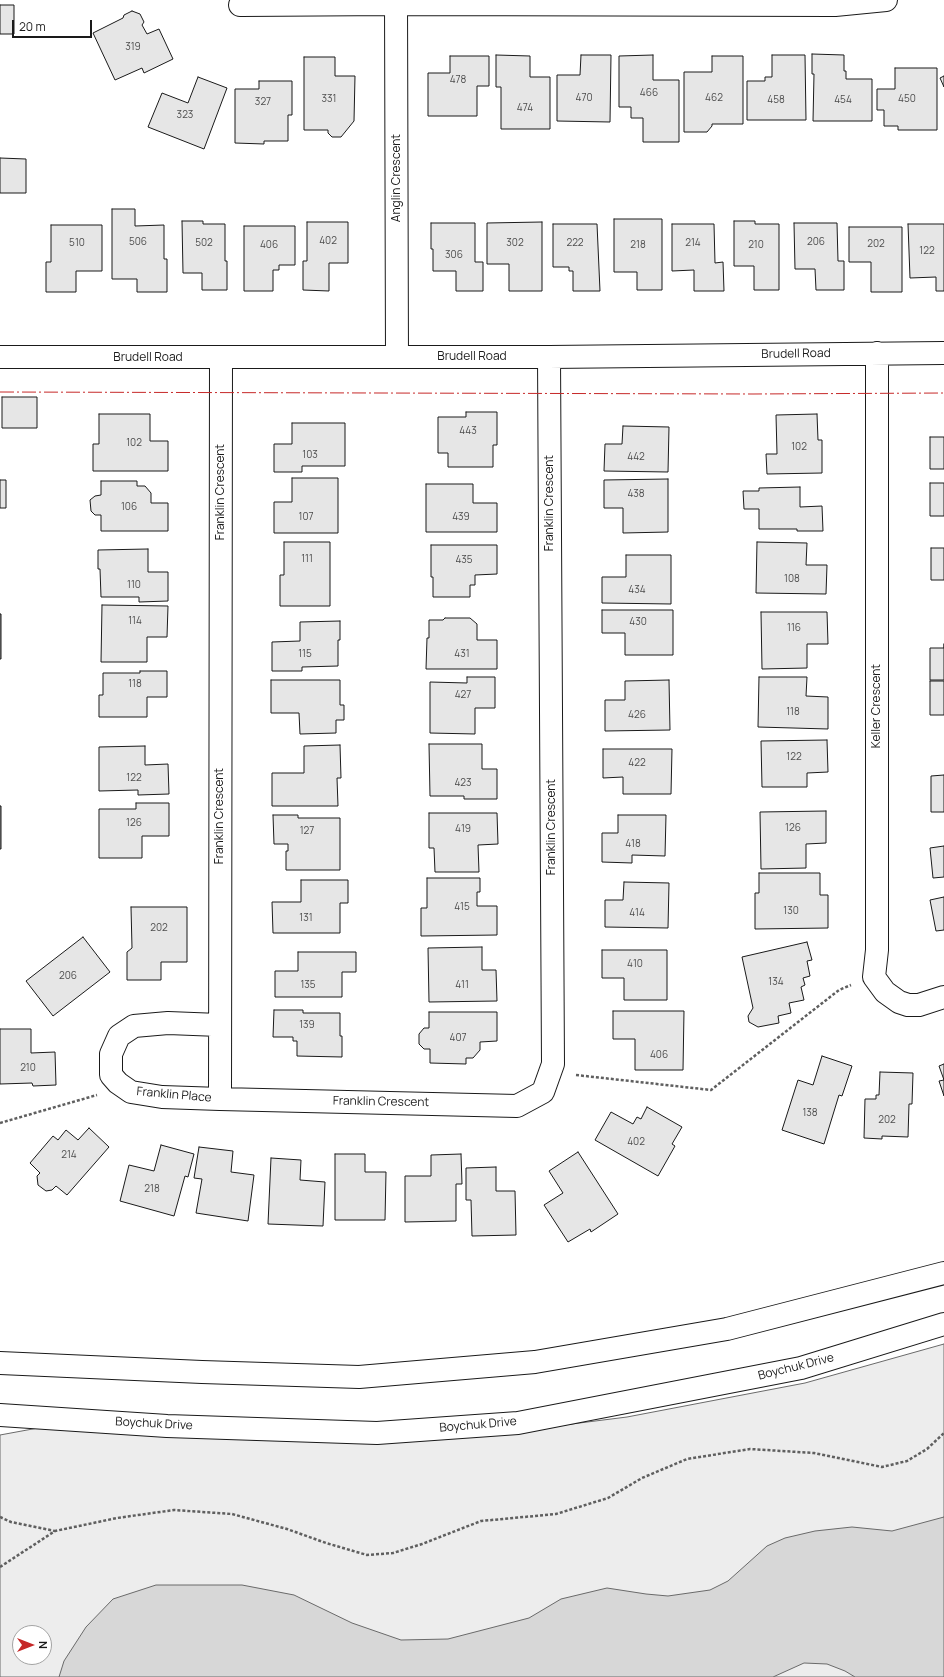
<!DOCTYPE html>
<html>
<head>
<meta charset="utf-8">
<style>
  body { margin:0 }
  #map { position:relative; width:944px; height:1677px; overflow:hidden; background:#fff; font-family:Manrope,sans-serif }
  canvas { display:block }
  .north { position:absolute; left:12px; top:1625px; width:40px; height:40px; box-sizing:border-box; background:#fff; border:1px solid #a3a3a3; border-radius:50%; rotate:90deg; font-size:11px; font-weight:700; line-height:16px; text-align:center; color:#1a1a1a }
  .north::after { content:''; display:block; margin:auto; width:14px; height:18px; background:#c62828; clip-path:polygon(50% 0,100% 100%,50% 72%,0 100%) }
  .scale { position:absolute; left:12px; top:20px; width:80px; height:18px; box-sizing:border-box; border:2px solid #1a1a1a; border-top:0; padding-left:5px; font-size:12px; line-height:14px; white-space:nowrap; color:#1a1a1a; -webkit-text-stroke:3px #fff; paint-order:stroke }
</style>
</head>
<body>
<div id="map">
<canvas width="944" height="1677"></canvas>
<div class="north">N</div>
<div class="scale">20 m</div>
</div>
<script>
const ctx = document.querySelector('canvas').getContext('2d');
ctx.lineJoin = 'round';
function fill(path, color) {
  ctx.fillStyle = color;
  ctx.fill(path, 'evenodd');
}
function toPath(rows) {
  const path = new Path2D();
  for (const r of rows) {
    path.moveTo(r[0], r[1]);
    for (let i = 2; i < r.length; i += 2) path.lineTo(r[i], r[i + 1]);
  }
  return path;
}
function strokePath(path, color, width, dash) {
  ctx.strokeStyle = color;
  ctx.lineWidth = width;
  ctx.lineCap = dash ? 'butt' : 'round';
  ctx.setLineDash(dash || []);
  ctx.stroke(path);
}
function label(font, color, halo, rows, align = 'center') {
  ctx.font = font + ' Manrope,sans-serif';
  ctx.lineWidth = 3;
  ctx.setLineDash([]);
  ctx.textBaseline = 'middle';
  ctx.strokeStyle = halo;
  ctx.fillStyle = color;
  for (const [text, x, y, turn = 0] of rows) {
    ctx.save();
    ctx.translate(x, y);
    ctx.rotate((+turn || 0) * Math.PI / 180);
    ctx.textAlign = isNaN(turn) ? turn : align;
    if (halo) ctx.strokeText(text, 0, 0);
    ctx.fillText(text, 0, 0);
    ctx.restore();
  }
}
const green = toPath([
  [944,1344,944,1677,0,1677,0,1435,38,1428,260,1440,419,1439,516,1431,627,1417,805,1383,944,1344],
  [20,1633,44,1633,44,1657,20,1657,20,1633]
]);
const water = toPath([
  [944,1517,944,1677,855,1677,845,1671,827,1664,804,1663,773,1677,59,1677,64,1661,86,1627,113,1599,156,1585,242,1585,294,1595,352,1623,401,1640,448,1639,529,1618,561,1599,607,1588,646,1594,668,1596,710,1590,728,1581,767,1546,785,1538,815,1531,852,1527,892,1531,944,1517]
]);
const building = toPath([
  [0,5,14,5,14,34,0,34,0,5],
  [132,11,140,14,144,22,142,25,147,34,159,29,173,59,144,73,142,68,115,80,93,33,123,18,124,15,132,11],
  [812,54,844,55,844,71,846,71,846,79,872,79,872,121,813,121,814,74,812,74,812,54],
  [496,55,530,56,530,77,550,77,550,129,501,129,501,87,496,87,496,55],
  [581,55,611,55,610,122,557,121,557,75,580,75,581,55],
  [653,55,653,80,679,80,679,142,643,142,643,118,631,118,631,107,619,107,619,56,653,55],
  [772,55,805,55,806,120,747,120,747,81,765,81,765,77,772,77,772,55],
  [450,56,489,56,489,86,477,86,477,116,428,116,428,73,450,73,450,56],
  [712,56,743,56,743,124,712,124,712,126,707,132,684,132,684,72,712,72,712,56],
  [304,57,335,57,335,76,355,76,354,121,341,137,332,137,328,133,328,130,304,130,304,57],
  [895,68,937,68,937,130,898,130,898,126,884,126,884,110,877,110,877,89,895,89,895,68],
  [944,76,944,87,940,78,944,76],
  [198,77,227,88,204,149,148,127,162,93,188,103,198,77],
  [259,81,292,81,292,115,288,115,288,141,264,141,264,144,235,143,235,89,259,89,259,81],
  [0,158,26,159,26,193,0,193,0,158],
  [112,209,135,209,135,226,164,225,164,259,167,259,167,292,137,292,137,279,112,279,112,209],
  [614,219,662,219,662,290,637,290,637,272,614,272,614,219],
  [182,221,203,221,203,224,225,224,225,261,227,261,227,290,202,290,202,273,183,273,182,221],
  [734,221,755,221,755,224,779,224,779,290,754,290,754,266,734,266,734,221],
  [307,222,348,222,348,263,329,263,329,291,303,290,303,261,307,261,307,222],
  [542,222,542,291,509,291,509,264,487,264,487,223,542,222],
  [431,223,475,223,475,262,483,262,483,291,456,291,456,271,433,271,433,249,431,249,431,223],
  [794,223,837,223,838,261,844,261,844,290,816,290,815,269,795,269,794,223],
  [553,224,597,224,600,291,573,291,573,271,569,271,569,267,553,267,553,224],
  [672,224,714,224,715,263,723,262,724,291,694,291,694,270,672,271,672,224],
  [908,224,944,224,944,291,936,291,936,277,910,278,908,224],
  [51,225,102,225,102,271,76,271,76,292,46,292,46,262,51,262,51,225],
  [244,226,295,226,295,265,279,265,279,270,273,270,273,291,244,291,244,226],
  [849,227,902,227,902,292,871,292,871,262,849,262,849,227],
  [2,397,37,397,37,428,2,428,2,397],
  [466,412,497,412,497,445,493,445,493,467,448,467,448,453,438,453,438,417,466,417,466,412],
  [99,414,150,414,150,441,168,441,168,471,93,471,93,444,99,444,99,414],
  [817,414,818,440,822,440,822,473,767,474,766,454,777,454,776,415,817,414],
  [292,423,345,423,345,466,302,466,302,472,274,472,274,444,292,444,292,423],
  [623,426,669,427,668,472,604,471,605,444,622,444,623,426],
  [930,437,944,437,944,469,930,469,930,437],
  [292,478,338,478,338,533,274,533,274,502,292,502,292,478],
  [668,479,668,532,623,533,623,508,604,508,604,480,668,479],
  [0,480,6,480,6,508,0,508,0,480],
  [101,481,137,481,137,486,145,486,151,493,151,503,168,503,168,531,101,531,101,515,95,515,91,511,90,500,95,496,101,495,101,481],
  [930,483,944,483,944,516,930,516,930,483],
  [426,484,473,484,473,503,497,503,497,532,426,532,426,484],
  [800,487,800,507,822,506,823,531,797,531,797,529,759,529,759,509,744,509,743,491,759,491,759,488,800,487],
  [284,542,330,542,330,606,280,606,280,575,284,575,284,542],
  [757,542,807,543,806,565,827,565,826,594,756,593,757,542],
  [431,545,497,545,497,574,475,575,475,585,470,585,470,597,433,597,433,577,431,577,431,545],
  [931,548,944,548,944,580,931,580,931,548],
  [148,549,148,572,168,572,168,601,139,602,139,597,101,597,100,569,98,569,98,550,148,549],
  [626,555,671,555,671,604,602,603,602,577,626,577,626,555],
  [102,605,168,606,167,637,147,637,147,662,101,662,102,605],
  [602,610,673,610,673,655,625,655,625,633,602,633,602,610],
  [761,612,827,612,828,644,807,644,807,668,762,669,761,612],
  [0,614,1,614,1,659,0,659,0,614],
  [445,618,470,618,477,624,477,640,497,640,497,669,426,669,427,638,429,638,429,620,443,620,445,618],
  [340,621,340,640,338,640,338,666,302,667,302,671,272,671,272,642,300,641,300,622,340,621],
  [944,644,944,680,930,680,930,648,944,648,944,644],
  [140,671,167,671,167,697,147,697,147,717,99,717,99,695,103,695,103,673,140,673,140,671],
  [467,677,495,677,495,708,475,708,475,734,430,733,430,682,467,683,467,677],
  [759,677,807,677,806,696,828,697,828,729,758,727,759,677],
  [271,680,340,680,340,705,344,705,344,720,336,720,336,733,300,734,299,713,271,713,271,680],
  [669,680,670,730,605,731,605,700,625,700,625,681,669,680],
  [930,681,944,681,944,715,930,715,930,681],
  [827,740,828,772,807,773,807,787,762,787,761,741,827,740],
  [429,744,482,744,482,769,497,769,497,799,464,799,464,796,430,796,429,744],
  [340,745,341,778,337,778,338,806,272,806,272,773,304,773,304,746,340,745],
  [145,746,145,765,168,764,169,794,138,795,138,790,99,791,99,747,145,746],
  [603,749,672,749,671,794,623,794,623,777,603,778,603,749],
  [944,775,944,812,931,812,931,776,944,775],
  [136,803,169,803,169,836,142,836,142,858,99,858,99,809,136,809,136,803],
  [0,806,1,806,1,849,0,849,0,806],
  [826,811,826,843,806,844,806,868,761,869,760,812,826,811],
  [429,813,497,813,498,844,478,845,479,872,435,872,434,848,429,848,429,813],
  [273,815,298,815,298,818,340,818,340,870,286,870,286,851,288,851,288,844,274,844,273,815],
  [618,815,666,815,665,856,632,855,632,863,602,862,602,833,618,833,618,815],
  [944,846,944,877,933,878,930,848,944,846],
  [759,873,820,873,820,895,828,895,828,928,755,929,755,893,759,893,759,873],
  [427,878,480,878,480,892,477,892,477,906,497,906,497,935,421,936,421,908,427,908,427,878],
  [301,880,348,880,348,903,340,903,340,933,273,933,272,902,301,902,301,880],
  [624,882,669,883,668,928,605,927,605,900,623,900,624,882],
  [944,897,944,930,936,931,930,900,944,897],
  [131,907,187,907,187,962,161,962,161,980,127,980,127,952,132,948,131,907],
  [83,937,110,972,53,1016,26,981,83,937],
  [807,942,812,960,807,961,810,976,803,978,805,985,801,987,804,1000,789,1003,791,1013,778,1016,779,1023,758,1027,749,1022,748,1016,753,1008,742,957,807,942],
  [482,947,482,970,496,970,497,1001,429,1002,428,948,482,947],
  [602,950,667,950,667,1000,624,1000,624,978,602,978,602,950],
  [298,952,356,952,356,972,342,972,342,997,275,997,275,971,298,971,298,952],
  [274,1010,303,1010,303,1013,340,1013,340,1036,342,1036,342,1057,297,1056,297,1041,293,1041,293,1037,273,1037,274,1010],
  [613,1011,684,1011,683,1070,635,1070,635,1039,613,1039,613,1011],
  [429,1012,497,1012,497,1041,480,1042,480,1050,473,1058,466,1058,466,1064,430,1063,430,1049,424,1049,419,1044,419,1034,424,1028,429,1028,429,1012],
  [0,1029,31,1029,31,1053,55,1052,56,1085,33,1086,32,1083,0,1084,0,1029],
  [822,1056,852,1066,842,1096,839,1095,824,1144,782,1130,798,1080,813,1085,822,1056],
  [944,1064,944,1096,939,1081,944,1080,939,1066,944,1064],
  [880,1072,913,1073,912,1104,909,1104,908,1137,882,1136,882,1139,864,1138,865,1099,876,1099,876,1095,879,1095,880,1072],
  [647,1107,682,1127,672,1144,675,1146,658,1176,595,1140,611,1112,633,1124,637,1117,641,1119,647,1107],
  [89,1128,109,1147,67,1195,56,1186,52,1190,46,1191,38,1185,37,1176,40,1173,30,1163,53,1136,58,1140,66,1130,78,1140,89,1128],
  [161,1145,194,1154,188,1177,185,1176,174,1216,120,1201,129,1165,154,1171,161,1145],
  [199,1147,233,1151,231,1172,254,1175,248,1221,196,1213,202,1179,194,1178,199,1147],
  [578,1152,618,1214,591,1232,590,1229,568,1242,544,1205,563,1193,549,1171,578,1152],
  [335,1154,365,1154,365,1172,386,1172,385,1220,335,1220,335,1154],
  [461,1154,462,1184,456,1184,456,1221,405,1222,405,1176,431,1176,431,1155,461,1154],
  [271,1158,301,1160,300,1180,325,1182,323,1226,268,1224,271,1158],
  [496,1167,496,1191,515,1191,516,1235,472,1236,471,1200,466,1200,466,1168,496,1167]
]);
const path = toPath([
  [576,1075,711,1090,839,990,851,985],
  [0,1123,97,1095],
  [0,1517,11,1522,55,1531],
  [0,1567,55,1531,117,1518,174,1510,232,1514,287,1529,326,1543,367,1555,393,1553,422,1544,481,1521,556,1514,608,1498,642,1478,687,1459,750,1449,814,1453,882,1467,907,1461,927,1449,944,1433]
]);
const street = toPath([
  [396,0,397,357],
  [240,5,396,4,835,5,886,0],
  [877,353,877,950,874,977,885,992,899,1002,908,1005,919,1005,944,997],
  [0,357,549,357,944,353],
  [221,358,220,1099,517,1106,543,1092,553,1064,549,357],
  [219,1025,168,1023,134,1026,119,1036,111,1054,111,1075,118,1083,131,1092,162,1097,220,1099]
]);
const secondary = toPath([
  [0,1363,202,1372,359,1377,535,1362,727,1329,944,1273],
  [0,1415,167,1426,377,1433,518,1423,801,1368,944,1324]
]);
const power = toPath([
  [0,392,753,394,944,393]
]);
const numberNames = [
  ["319",133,47],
  ["478",458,80],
  ["466",649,93],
  ["470",584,98],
  ["462",714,98],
  ["331",329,99],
  ["450",907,99],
  ["458",776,100],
  ["454",843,100],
  ["327",263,102],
  ["474",525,108],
  ["323",185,115],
  ["402",328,241],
  ["506",138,242],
  ["206",816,242],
  ["510",77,243],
  ["502",204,243],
  ["302",515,243],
  ["222",575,243],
  ["214",693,243],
  ["202",876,244],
  ["406",269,245],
  ["218",638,245],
  ["210",756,245],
  ["122",927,251],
  ["306",454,255],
  ["443",468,431],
  ["102",134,443],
  ["102",799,447],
  ["103",310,455],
  ["442",636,457],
  ["438",636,494],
  ["106",129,507],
  ["107",306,517],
  ["439",461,517],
  ["111",307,559],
  ["435",464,560],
  ["108",792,579],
  ["110",134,585],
  ["434",637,590],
  ["114",135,621],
  ["430",638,622],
  ["116",794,628],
  ["115",305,654],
  ["431",462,654],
  ["118",135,684],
  ["427",463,695],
  ["118",793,712],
  ["426",637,715],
  ["122",794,757],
  ["422",637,763],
  ["122",134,778],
  ["423",463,783],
  ["126",134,823],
  ["126",793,828],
  ["419",463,829],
  ["127",307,831],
  ["418",633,844],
  ["415",462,907],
  ["130",791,911],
  ["414",637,913],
  ["131",306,918],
  ["202",159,928],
  ["410",635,964],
  ["206",68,976],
  ["134",776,982],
  ["135",308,985],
  ["411",462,985],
  ["139",307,1025],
  ["407",458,1038],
  ["406",659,1055],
  ["210",28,1068],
  ["138",810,1113],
  ["202",887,1120],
  ["402",636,1142],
  ["214",69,1155],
  ["218",152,1189]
];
const streetNames = [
  ["Anglin Crescent",397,178,-90],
  ["Brudell Road",796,354,-1],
  ["Brudell Road",472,357],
  ["Brudell Road",148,358],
  ["Franklin Crescent",221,492,-90],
  ["Franklin Crescent",550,503,-90],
  ["Keller Crescent",877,706,-90],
  ["Franklin Crescent",220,816,-90],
  ["Franklin Crescent",552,827,-90],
  ["Franklin Place",174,1095,5],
  ["Franklin Crescent",381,1102,1],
  ["Boychuk Drive",796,1367,-14],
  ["Boychuk Drive",154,1424,3],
  ["Boychuk Drive",478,1425,-5]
];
fill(green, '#ededed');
strokePath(green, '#6a6a6a', 1);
fill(water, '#d7d7d7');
strokePath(water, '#6a6a6a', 1);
fill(building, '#e6e6e6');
strokePath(building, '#1a1a1a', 1);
strokePath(street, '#1a1a1a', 24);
strokePath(secondary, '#1a1a1a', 24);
strokePath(path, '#5f5f5f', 2.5, [3, 2]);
strokePath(street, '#fff', 22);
strokePath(secondary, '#fff', 22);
strokePath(power, '#c62828', 1, [14, 3, 2, 3]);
label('10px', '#4d4d4d', null, numberNames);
label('12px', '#1a1a1a', '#fff', streetNames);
</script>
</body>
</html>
